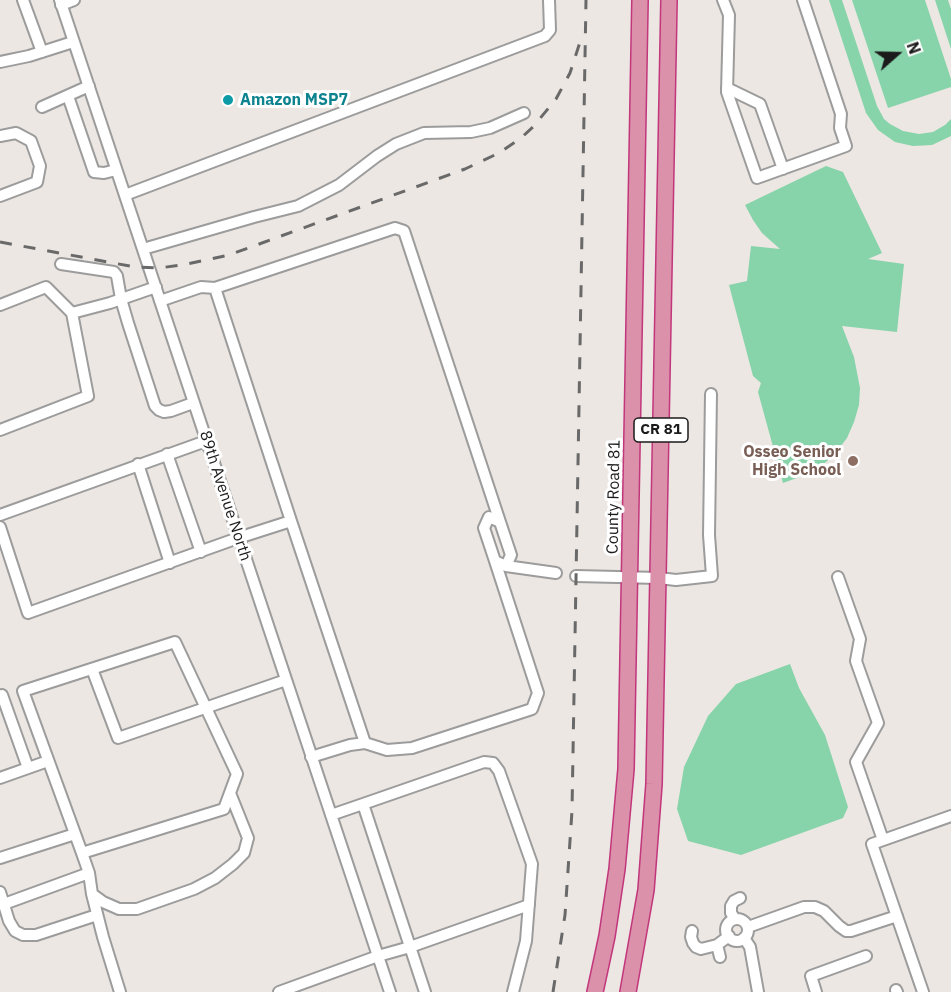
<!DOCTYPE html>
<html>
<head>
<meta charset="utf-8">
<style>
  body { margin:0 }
  #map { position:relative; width:951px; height:992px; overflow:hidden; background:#ece7e2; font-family:"IBM Plex Sans",sans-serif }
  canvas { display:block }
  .north { position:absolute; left:867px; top:24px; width:60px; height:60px; -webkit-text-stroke:4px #fff; paint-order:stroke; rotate:70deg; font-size:16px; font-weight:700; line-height:24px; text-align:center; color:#1b1b1b }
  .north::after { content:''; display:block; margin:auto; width:21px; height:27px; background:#1b1b1b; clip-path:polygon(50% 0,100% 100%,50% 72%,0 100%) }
</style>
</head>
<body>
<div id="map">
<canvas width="951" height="992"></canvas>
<div class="north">N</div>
</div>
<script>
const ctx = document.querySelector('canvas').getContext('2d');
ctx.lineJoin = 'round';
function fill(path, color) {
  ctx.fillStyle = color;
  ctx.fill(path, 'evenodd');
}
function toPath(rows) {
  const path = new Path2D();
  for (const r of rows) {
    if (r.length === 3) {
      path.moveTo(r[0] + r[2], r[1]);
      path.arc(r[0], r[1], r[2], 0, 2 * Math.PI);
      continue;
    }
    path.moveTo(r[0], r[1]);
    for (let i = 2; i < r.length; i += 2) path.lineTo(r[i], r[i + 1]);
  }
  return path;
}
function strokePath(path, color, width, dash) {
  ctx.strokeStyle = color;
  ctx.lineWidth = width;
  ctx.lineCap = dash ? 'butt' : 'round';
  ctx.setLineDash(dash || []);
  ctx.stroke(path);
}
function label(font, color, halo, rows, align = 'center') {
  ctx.font = font + ' "IBM Plex Sans",sans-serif';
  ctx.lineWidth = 6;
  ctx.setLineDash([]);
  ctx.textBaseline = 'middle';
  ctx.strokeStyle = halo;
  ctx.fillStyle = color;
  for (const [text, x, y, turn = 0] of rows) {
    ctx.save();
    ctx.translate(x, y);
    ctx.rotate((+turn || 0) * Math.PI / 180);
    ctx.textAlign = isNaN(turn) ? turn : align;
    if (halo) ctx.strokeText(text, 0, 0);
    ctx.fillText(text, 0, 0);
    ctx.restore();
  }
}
const pitch = toPath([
  [829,0,842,0,877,106,884,119,890,124,903,131,919,134,933,132,945,125,951,119,951,136,932,145,913,146,895,142,878,130,866,113],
  [852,0,925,0,951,79,951,87,888,108],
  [935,0,948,0,951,9,951,49],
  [826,166,843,172,882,253,868,259,904,264,897,332,842,326,854,357,860,388,859,405,854,422,847,438,837,451,826,462,813,472,783,483,758,392,761,383,753,376,729,285,747,281,751,246,780,249,762,233,753,220,745,205],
  [790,664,799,688,825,735,848,807,843,818,741,855,688,841,677,809,684,767,708,716,736,684]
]);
const minor = toPath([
  [23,0,42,52],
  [60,0,390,992],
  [723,0,729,15,727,92,757,178,846,146,840,128,841,114,803,0],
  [61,5,74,0],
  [0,62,29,56,73,42],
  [727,88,760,104,783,169],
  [68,96,94,172,104,173,116,170],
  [42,107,89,86],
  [0,136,16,133,31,141,40,166,37,182,0,196],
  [125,195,545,36,550,30,549,0],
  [143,249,254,217,298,206,339,185,377,156,396,144,424,133,471,132,490,128,524,113],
  [61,264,114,272,117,276,121,299,128,323,155,406,159,410,164,412,171,411,193,403],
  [215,288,395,228,404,231,500,522],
  [160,301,201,287,215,288,291,521],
  [0,305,46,287,72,313,88,396,0,430],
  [72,313,110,303,156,287],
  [167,454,201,552],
  [138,464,170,563],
  [0,515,206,441],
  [0,527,28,613,238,538,291,521,365,743],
  [506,566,511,555,500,522,489,517,484,528,495,561,506,566,556,573],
  [576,576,659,578,676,580,712,576,709,535,711,394],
  [838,577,860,639,856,661,878,723,856,762,883,840],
  [92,669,118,738,286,680],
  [2,695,28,768],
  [311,757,350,745,365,743,387,750,412,748,532,709,538,693,495,561],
  [0,778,48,761],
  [363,804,484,762,493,763,499,771,532,864,526,941,513,992],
  [331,815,363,804,425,992],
  [82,853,224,809,237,774,175,642,23,691,82,853,89,873,92,894,103,937,120,992],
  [0,858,75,834],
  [0,892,9,921,15,931,23,935,36,935,97,915],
  [92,894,103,902,119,909,137,909,194,889,215,878,233,864,244,853,248,838,230,793],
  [4,904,89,873],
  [735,919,731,913,731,906,734,901,740,898],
  [737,930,11],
  [748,927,804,907,815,907,824,911,839,926,846,931,851,931,897,916],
  [692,931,691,937,693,943,696,947,701,949,717,945,729,936],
  [744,938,750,947,758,992],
  [717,945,720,957],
  [896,990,897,992],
  [279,992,378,956,410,947,529,905],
  [816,992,811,976,866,956],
  [923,992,872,844,951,816]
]);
const highway = toPath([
  [595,992,607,936,617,869,626,769,640,0],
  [628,992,646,890,654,784,669,0]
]);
const rail = toPath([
  [0,242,135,267,159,268,182,265,229,255,465,169,499,153,521,138,533,127,556,99,570,73,581,39],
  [553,992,565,915,572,811,586,0]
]);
const markers = [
  [228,100,6,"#0f9aa8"],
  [853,461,6,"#8d6e63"]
];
const shields = [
  [661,430,54]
];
const shieldNames = [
  ["CR 81",661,430]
];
const cultureNames = [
  ["Amazon MSP7",240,100]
];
const educationNames = [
  ["Osseo Senior",841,452],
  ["High School",841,470]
];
const streetNames = [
  ["89th Avenue North",225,496,72],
  ["County Road 81",614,497,-89]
];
fill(pitch, '#87d3aa');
strokePath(minor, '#9c9c9c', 14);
strokePath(highway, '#c2367c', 18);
strokePath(minor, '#fff', 10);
strokePath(highway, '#db91aa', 15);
strokePath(rail, '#696969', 3, [12, 12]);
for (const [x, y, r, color] of markers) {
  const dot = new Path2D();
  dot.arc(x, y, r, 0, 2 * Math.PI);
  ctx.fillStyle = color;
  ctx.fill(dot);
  strokePath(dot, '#fff', 2);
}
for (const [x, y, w] of shields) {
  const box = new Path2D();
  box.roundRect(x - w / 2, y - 12, w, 24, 4.5);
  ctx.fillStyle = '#fff';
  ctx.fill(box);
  strokePath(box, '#1b1b1b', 1.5);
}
label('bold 15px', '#1b1b1b', null, shieldNames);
label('bold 16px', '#0d838f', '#fff', cultureNames, 'left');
label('bold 16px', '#785e54', '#fff', educationNames, 'right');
label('16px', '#1b1b1b', '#fff', streetNames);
</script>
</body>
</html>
